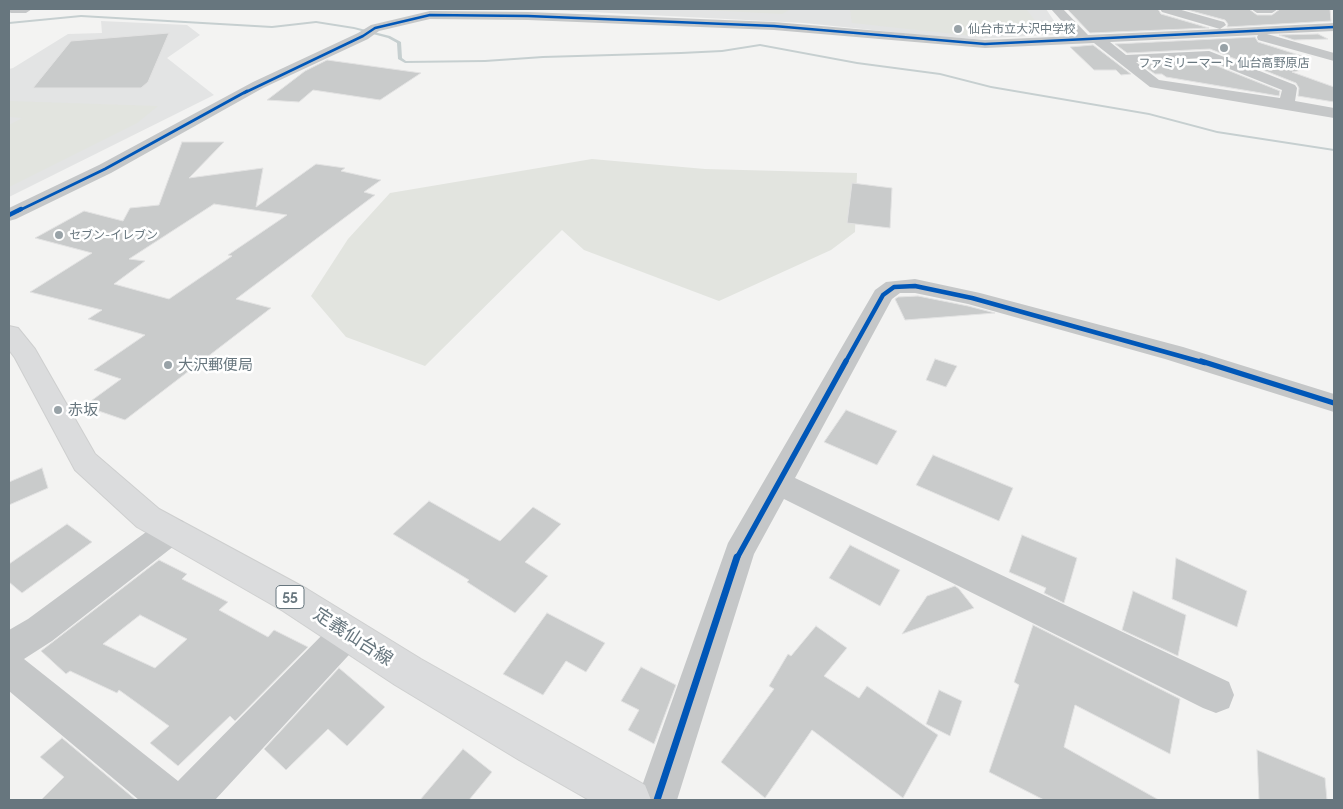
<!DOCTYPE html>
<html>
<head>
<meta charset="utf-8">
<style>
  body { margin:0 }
  #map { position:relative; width:1343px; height:809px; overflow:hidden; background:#f3f3f2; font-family:Raleway,sans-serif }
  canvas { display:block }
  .frame { position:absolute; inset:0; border:10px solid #67767e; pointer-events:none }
</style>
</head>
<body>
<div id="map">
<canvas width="1343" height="809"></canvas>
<div class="frame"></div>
</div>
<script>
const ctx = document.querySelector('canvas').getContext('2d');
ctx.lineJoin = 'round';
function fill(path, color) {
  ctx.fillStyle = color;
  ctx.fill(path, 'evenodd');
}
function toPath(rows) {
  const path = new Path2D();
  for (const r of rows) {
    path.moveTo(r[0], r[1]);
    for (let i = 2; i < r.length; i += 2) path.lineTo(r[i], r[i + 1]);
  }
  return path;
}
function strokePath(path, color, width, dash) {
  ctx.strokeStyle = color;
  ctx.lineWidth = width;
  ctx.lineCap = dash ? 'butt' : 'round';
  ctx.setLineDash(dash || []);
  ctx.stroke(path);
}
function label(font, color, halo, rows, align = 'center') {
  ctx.font = font + ' Raleway,"Noto Sans JP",sans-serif';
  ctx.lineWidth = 5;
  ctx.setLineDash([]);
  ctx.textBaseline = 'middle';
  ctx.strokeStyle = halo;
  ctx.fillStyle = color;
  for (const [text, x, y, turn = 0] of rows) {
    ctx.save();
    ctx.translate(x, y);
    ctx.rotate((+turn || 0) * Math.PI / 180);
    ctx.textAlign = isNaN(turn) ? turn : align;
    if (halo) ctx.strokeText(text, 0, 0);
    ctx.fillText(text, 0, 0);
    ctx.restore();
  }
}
const built = toPath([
  [533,9,1046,9,1063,34,976,39,941,37,804,23],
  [101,21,187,25,200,35,167,58,214,95,9,197,9,69,13,68,68,34,102,33]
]);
const green = toPath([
  [685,9,791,9,782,14],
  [850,9,1026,9,1042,30,974,36,852,23],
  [9,101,158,106,137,123,9,187,9,125,22,118,9,117],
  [592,159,705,169,857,173,855,232,831,250,719,301,584,250,562,230,425,366,346,337,311,296,348,239,390,193]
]);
const stream = toPath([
  [81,15,272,26,316,21,354,27,390,36,401,42,402,58,406,61,485,60,543,56,681,52,722,50,760,44,857,62,940,73,991,86,1149,113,1217,131,1334,149,1334,151,1217,133,1149,115,991,88,940,75,857,64,760,46,722,52,681,54,543,58,485,62,405,63,398,59,397,43,388,38,354,29,316,23,272,28,81,17,9,24,9,22,81,15]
]);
const building = toPath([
  [1067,9,1158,9,1161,14,1209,28,1090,33,1067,9],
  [1184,9,1249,9,1257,15,1272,15,1280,9,1330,9,1331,21,1227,27,1228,24,1225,20,1184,9],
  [169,33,148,82,141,88,33,88,71,41,169,33],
  [1318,34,1328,39,1294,40,1279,35,1318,34],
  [1255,37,1258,42,1302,56,1284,60,1308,69,1292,72,1334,87,1334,102,1298,96,1299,88,1296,83,1210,49,1127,53,1115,44,1255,37],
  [1093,45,1131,74,1121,75,1116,70,1094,70,1070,47,1093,45],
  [327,60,421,73,380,100,313,90,299,102,267,100,305,71,327,60],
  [1202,60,1280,91,1279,96,1166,77,1162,74,1155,74,1141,64,1202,60],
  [182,142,224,142,189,178,263,168,256,207,316,164,345,168,341,171,381,180,364,192,375,195,236,299,271,308,125,420,84,406,121,379,94,370,145,335,88,319,102,310,30,292,92,253,35,238,84,211,123,221,130,208,159,205,182,142],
  [214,204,287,215,228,255,232,256,169,299,114,284,145,261,129,259,214,204],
  [852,183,892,188,890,228,847,223,852,183],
  [918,296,968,306,995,313,905,320,895,299,898,297,918,296],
  [935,359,957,366,946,387,926,380,935,359],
  [846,410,897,431,877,465,824,442,846,410],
  [933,455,1013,488,999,521,916,485,933,455],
  [42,468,48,488,9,505,9,482,42,468],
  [429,501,500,541,533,507,561,524,525,562,548,576,515,613,467,582,469,580,393,534,429,501],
  [67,524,92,542,22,593,9,582,9,564,67,524],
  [1022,535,1077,558,1064,603,1044,593,1046,588,1009,572,1022,535],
  [850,545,900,570,880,606,829,578,850,545],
  [1176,558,1247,591,1237,627,1172,599,1176,558],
  [159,560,187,574,182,579,228,602,219,610,268,637,274,630,308,647,235,721,230,716,178,766,150,743,169,726,119,690,117,693,70,671,66,674,41,651,159,560],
  [140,615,187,639,155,668,103,644,140,615],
  [955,586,959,589,974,608,902,634,927,596,955,586],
  [1133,591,1186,615,1178,656,1122,630,1133,591],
  [547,613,605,643,586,672,566,661,543,695,503,674,547,613],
  [1033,625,1180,699,1170,754,1075,705,1064,747,1159,800,1044,800,989,772,1019,685,1014,682,1033,625],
  [816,626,847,648,824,676,859,698,867,686,938,735,903,798,812,730,765,798,721,762,774,689,769,686,788,654,791,656,816,626],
  [641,667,676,685,654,744,628,730,639,710,621,701,641,667],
  [339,668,385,707,347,746,328,729,286,770,264,749,339,668],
  [939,690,962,701,950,736,926,724,939,690],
  [62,738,136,800,41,800,64,777,40,757,62,738],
  [463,749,492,772,469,800,420,800,463,749],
  [1257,750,1325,778,1327,800,1259,800,1257,750]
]);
const minor = toPath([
  [9,9,32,9,26,13,11,13,9,12,9,9],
  [1051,9,1063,9,1088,35,1220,29,1162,12,1160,9,1178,9,1224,22,1226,25,1220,29,1334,23,1334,31,1267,34,1334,53,1334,61,1258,40,1257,37,1258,35,1110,42,1126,55,1209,51,1295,85,1297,88,1295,101,1334,108,1334,118,1150,87,1094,43,985,48,774,30,528,20,430,19,379,31,368,39,263,88,111,173,16,219,9,221,9,208,99,165,253,82,358,33,371,25,430,11,528,12,774,22,985,40,1075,36,1051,9],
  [1202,58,1282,90,1280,98,1159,80,1136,62,1202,58],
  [1251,9,1278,9,1272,13,1257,13,1251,9],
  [915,279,980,293,1183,347,1334,394,1334,412,1165,359,968,304,915,293,900,293,892,299,795,478,1229,682,1234,695,1229,708,1216,713,1203,708,784,499,754,554,677,800,637,800,728,543,875,290,886,282,915,279],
  [172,517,183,521,187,530,183,539,52,641,24,659,178,781,335,622,347,617,359,622,364,633,359,644,215,800,139,800,9,691,9,630,28,619,161,521,172,517]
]);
const major = toPath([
  [9,326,18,328,35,349,95,454,159,509,307,589,421,659,645,785,651,800,589,800,519,760,395,685,283,611,137,527,75,470,15,358,9,350,9,326]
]);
const cyclewayFar4 = toPath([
  [244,93,363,36,375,28,430,15,528,16,774,26,985,44,1334,27]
]);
const cyclewayFar3 = toPath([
  [18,211,105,169,247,91]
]);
const cyclewayFar2 = toPath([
  [9,215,21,209],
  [845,363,883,295,894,287,915,286,972,298,1205,363]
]);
const cyclewayFar1 = toPath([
  [1201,361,1334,403],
  [737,558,846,361]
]);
const cycleway = toPath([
  [657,800,737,557]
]);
const markers = [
  [958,29,5,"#98a2a7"],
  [1224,48,5,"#98a2a7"],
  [59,235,5,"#98a2a7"],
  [168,365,5,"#98a2a7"],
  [58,410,5,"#98a2a7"]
];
const farPoinames = [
  ["仙台市立大沢中学校",968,29],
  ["ファミリーマート 仙台高野原店",1224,63,"center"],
  ["セブン-イレブン",69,235]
];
const shields = [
  [290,597,28]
];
const shieldNames = [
  ["55",290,597]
];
const poiNames = [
  ["大沢郵便局",178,365],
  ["赤坂",68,410]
];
const nearStreetnames = [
  ["定義仙台線",353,637,33]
];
fill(built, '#e3e4e4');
fill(green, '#e2e4df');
fill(stream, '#c6cfd0');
fill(building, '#c9cbcb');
strokePath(building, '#e2e2e2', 1);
strokePath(major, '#cecfcf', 2);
fill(minor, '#c5c7c8');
fill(major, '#dbdcdd');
strokePath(cyclewayFar4, '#0057b8', 2.5);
strokePath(cyclewayFar3, '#0057b8', 3);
strokePath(cyclewayFar2, '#0057b8', 4.5);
strokePath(cyclewayFar1, '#0057b8', 5.5);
strokePath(cycleway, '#0057b8', 7);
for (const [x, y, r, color] of markers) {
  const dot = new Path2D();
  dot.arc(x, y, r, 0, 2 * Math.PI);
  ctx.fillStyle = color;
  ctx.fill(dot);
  strokePath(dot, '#fff', 2);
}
label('12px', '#67767e', '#fff', farPoinames, 'left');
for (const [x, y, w] of shields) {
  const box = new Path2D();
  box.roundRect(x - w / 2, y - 11.5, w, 23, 4);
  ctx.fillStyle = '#fff';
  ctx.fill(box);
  strokePath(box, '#67767e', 1);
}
label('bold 14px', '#67767e', null, shieldNames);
label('15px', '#67767e', '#fff', poiNames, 'left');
label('18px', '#67767e', '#fff', nearStreetnames);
</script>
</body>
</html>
